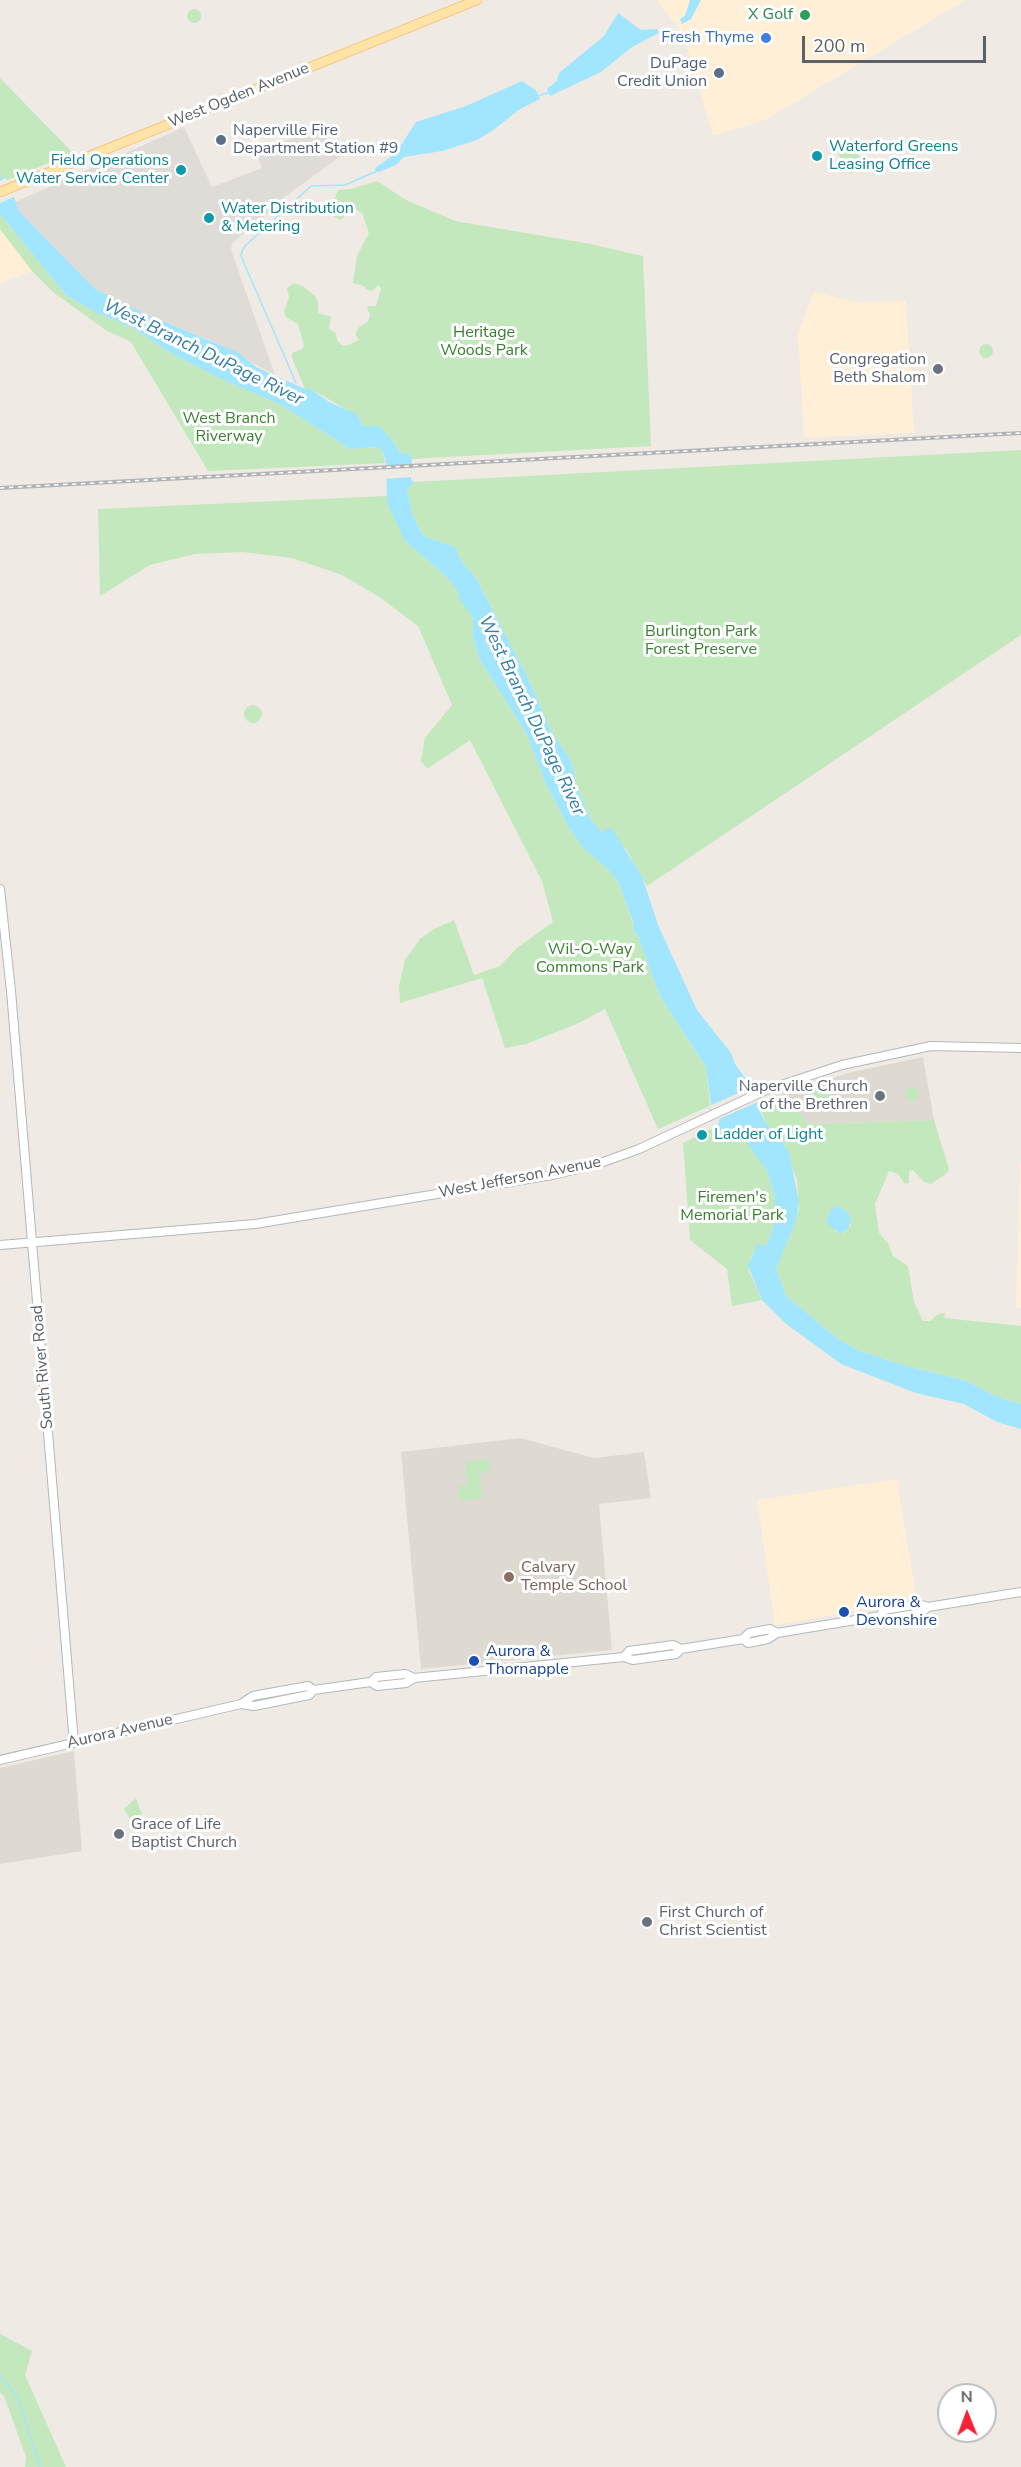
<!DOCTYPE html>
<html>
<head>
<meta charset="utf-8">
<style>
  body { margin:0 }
  #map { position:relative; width:1021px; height:2467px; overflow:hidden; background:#efeae3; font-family:"Nunito Sans",sans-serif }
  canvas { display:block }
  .north { position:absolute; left:937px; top:2383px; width:60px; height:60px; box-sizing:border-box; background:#fff; border:2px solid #bdc0c1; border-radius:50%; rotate:359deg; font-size:16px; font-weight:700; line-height:24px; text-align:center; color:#5b6164 }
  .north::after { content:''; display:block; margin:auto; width:21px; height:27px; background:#f32435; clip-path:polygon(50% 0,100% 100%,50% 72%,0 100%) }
  .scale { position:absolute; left:802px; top:36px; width:184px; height:27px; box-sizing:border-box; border:3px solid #5b6164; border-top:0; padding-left:8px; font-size:18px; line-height:21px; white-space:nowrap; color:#5b6164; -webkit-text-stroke:4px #fff; paint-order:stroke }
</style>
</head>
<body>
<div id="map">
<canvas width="1021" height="2467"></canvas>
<div class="north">N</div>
<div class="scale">200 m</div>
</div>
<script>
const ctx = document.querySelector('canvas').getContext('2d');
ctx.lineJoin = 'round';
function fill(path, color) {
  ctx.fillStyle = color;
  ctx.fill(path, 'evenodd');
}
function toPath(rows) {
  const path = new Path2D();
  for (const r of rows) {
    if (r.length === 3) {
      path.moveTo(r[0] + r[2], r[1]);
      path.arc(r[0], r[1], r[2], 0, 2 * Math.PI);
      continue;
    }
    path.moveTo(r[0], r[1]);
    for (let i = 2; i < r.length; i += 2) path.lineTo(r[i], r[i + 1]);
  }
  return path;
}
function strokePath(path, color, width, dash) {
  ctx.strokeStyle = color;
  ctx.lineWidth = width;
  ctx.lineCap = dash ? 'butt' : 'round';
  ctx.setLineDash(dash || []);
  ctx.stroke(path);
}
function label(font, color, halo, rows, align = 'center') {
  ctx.font = font + ' "Nunito Sans",sans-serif';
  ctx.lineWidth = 6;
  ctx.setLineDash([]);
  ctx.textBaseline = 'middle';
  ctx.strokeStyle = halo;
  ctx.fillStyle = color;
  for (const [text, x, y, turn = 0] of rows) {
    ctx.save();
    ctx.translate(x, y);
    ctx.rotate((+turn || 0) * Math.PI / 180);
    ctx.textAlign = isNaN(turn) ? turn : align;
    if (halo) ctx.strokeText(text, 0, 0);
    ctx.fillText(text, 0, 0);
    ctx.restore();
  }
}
const commercial = toPath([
  [657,0,965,0,765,120,713,136,687,46,679,29],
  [0,229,32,271,0,283],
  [814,292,857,302,906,301,914,433,804,438,798,333],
  [1020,1164,1021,1164,1021,1308,1016,1307],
  [897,1479,917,1601,775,1625,757,1500]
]);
const industrial = toPath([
  [184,127,212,187,262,168,256,153,314,129,345,153,283,198,264,217,232,243,231,250,275,375,214,342,141,312,95,289,19,211,15,202]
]);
const education = toPath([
  [923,1057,934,1120,809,1124,780,1094,852,1072],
  [520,1438,594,1458,644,1452,651,1498,599,1504,612,1650,421,1669,401,1452],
  [74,1751,82,1851,0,1864,0,1768]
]);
const green = toPath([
  [194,16,7],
  [0,78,73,153,0,183],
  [847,137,865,165,850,174,833,145],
  [377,181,406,200,455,221,585,243,643,256,651,446,410,459,412,455,399,452,394,442,379,426,362,426,359,417,311,389,305,389,292,358,292,353,302,349,304,345,298,324,286,317,284,311,289,297,287,288,294,283,303,286,315,296,318,302,318,313,331,317,329,329,336,333,337,340,341,345,346,346,359,340,355,334,359,327,368,322,370,314,367,309,368,306,376,306,381,288,378,285,372,291,367,290,364,286,353,283,357,256,369,233,362,213,353,208,341,220,334,217,333,203,338,190,351,189],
  [0,214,67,296,97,313,133,328,169,352,217,377,281,405,350,449,374,447,381,449,386,463,208,471,131,342,107,331,53,292,32,271,0,229],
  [986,351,7],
  [1021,450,1021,635,647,886,626,849,603,833,591,820,578,789,571,761,550,729,530,682,476,578,462,562,455,547,424,536,413,517,407,490,414,482],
  [387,496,405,541,446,576,458,590,473,618,473,639,480,660,526,733,545,782,568,826,583,848,608,869,618,882,660,996,706,1067,710,1106,658,1129,605,1009,579,1023,526,1044,505,1048,482,978,400,1003,399,986,405,960,420,939,432,930,454,920,474,975,500,966,517,948,553,922,542,881,470,740,427,769,421,761,425,738,452,705,418,626,378,596,342,575,292,558,243,552,195,554,150,565,100,596,98,509],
  [253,714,9],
  [830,1086,832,1098,828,1101,822,1102,811,1094,810,1090],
  [912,1094,7],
  [780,1094,809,1124,934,1120,949,1169,947,1173,931,1184,924,1182,913,1170,909,1171,909,1183,905,1184,898,1174,889,1171,875,1204,879,1233,888,1243,893,1256,908,1266,914,1302,923,1321,930,1321,938,1314,945,1313,944,1318,1021,1326,1021,1404,995,1396,967,1381,906,1366,860,1351,838,1339,786,1296,776,1269,799,1209,797,1180,783,1141,766,1124,758,1102],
  [846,1212,849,1214,851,1225,843,1233,836,1232,834,1226,826,1222,829,1215],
  [717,1126,722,1131,742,1131,747,1134,749,1144,767,1171,775,1197,775,1221,769,1240,765,1246,757,1245,749,1262,749,1271,762,1300,732,1306,727,1269,690,1240,683,1143],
  [489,1459,490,1472,480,1473,482,1499,460,1501,458,1486,467,1485,465,1462],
  [136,1798,142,1814,134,1821,130,1819,124,1809],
  [0,2334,32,2351,25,2375,66,2467,25,2467,26,2457,4,2396,0,2393]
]);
const water = toPath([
  [690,0,701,0,691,19,682,24,680,19,685,16],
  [618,13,641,30,657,29,659,33,632,47,601,72,550,96,547,89,557,81,559,73,604,36],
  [522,81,536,90,540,99,520,109,492,131,477,140,442,151,404,157,396,165,379,172,374,169,396,153,416,122,466,106],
  [0,175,11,189,19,211,95,289,141,312,239,353,256,367,305,389,311,389,329,402,354,413,359,417,362,426,379,426,394,442,399,452,412,455,411,479,414,482,407,490,413,517,424,536,455,547,462,562,476,578,530,682,550,729,571,761,578,789,591,820,603,833,607,828,612,829,642,876,658,925,697,1010,731,1053,735,1064,748,1082,762,1083,758,1107,766,1124,777,1133,789,1152,799,1202,796,1220,776,1269,786,1296,838,1339,860,1351,906,1366,967,1381,995,1396,1021,1404,1021,1429,997,1422,964,1404,916,1393,841,1364,785,1323,762,1300,748,1266,757,1244,765,1246,769,1240,775,1221,775,1197,767,1171,748,1144,747,1134,742,1131,728,1132,717,1128,720,1118,709,1109,711,1104,706,1067,660,996,637,934,633,929,634,924,618,882,608,869,583,848,568,826,545,782,526,733,480,660,473,639,473,618,459,598,457,590,446,576,405,541,387,502,386,460,381,449,374,447,350,449,281,405,217,377,169,352,133,328,97,313,67,296,0,214],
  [840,1206,849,1214,851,1221,848,1229,840,1234,826,1222,831,1209]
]);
const pier = toPath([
  [6,178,16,196,0,203,0,181],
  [411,465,411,477,384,479,383,467],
  [763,1082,765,1092,762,1100,717,1120,709,1106]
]);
const stream = toPath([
  [538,96,550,92],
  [296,383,241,256,242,251,246,245,311,186,345,185,377,171],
  [0,2376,16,2396,21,2408,40,2467]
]);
const secondary = toPath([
  [0,889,11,991,74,1743],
  [0,1245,255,1224,552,1175,595,1165,639,1149,766,1090,842,1065,931,1046,1021,1048],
  [880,1616,884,1610,919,1604,928,1607,1021,1592],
  [743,1639,748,1643,768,1639,777,1633,880,1616,886,1619,921,1613,928,1607],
  [624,1657,629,1651,673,1645,681,1649],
  [371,1682,376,1677,405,1674,414,1678,624,1657,633,1660,676,1654,681,1649,743,1639,749,1633,770,1629,777,1633],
  [241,1704,254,1706,309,1695,314,1690,356,1684,371,1682,377,1686,406,1683,414,1678],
  [0,1760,241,1704,253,1696,308,1686,314,1690]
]);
const primary = toPath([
  [0,192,477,0]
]);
const rail = toPath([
  [0,488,1021,433]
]);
const markers = [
  [805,15,6,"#2e9e5b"],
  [766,38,6,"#3f7fe0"],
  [719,73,6,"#5c6f8a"],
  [221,140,6,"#5c6f8a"],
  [817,156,6,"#0f9aa8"],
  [181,170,6,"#0f9aa8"],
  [209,218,6,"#0f9aa8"],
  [938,369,6,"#6b7280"],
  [880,1096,6,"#6b7280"],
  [702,1135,6,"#0f9aa8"],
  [509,1577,6,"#8d6e63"],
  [844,1612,6,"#1a4fb4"],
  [474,1661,6,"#1a4fb4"],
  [119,1834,6,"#6b7280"],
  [647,1922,6,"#6b7280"]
];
const leisureNames = [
  ["X Golf",793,15]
];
const shopNames = [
  ["Fresh Thyme",754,38]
];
const serviceNames = [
  ["DuPage",707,64],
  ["Credit Union",707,82],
  ["Naperville Fire",233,131,"left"],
  ["Department Station #9",233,149,"left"]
];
const streetNames = [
  ["West Ogden Avenue",239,96,-22],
  ["West Jefferson Avenue",520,1178,-11],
  ["South River Road",43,1367,-95],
  ["Aurora Avenue",120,1732,-13]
];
const cultureNames = [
  ["Waterford Greens",829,147],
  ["Leasing Office",829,165],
  ["Field Operations",169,161,"right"],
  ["Water Service Center",169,179,"right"],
  ["Water Distribution",221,209],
  ["& Metering",221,227],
  ["Ladder of Light",714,1135]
];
const parkNames = [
  ["Heritage",484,333],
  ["Woods Park",484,351],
  ["West Branch",229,419],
  ["Riverway",229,437],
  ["Burlington Park",701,632],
  ["Forest Preserve",701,650],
  ["Wil-O-Way",590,950],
  ["Commons Park",590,968],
  ["Firemen's",732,1198],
  ["Memorial Park",732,1216]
];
const worshipNames = [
  ["Congregation",926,360],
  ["Beth Shalom",926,378],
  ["Naperville Church",868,1087],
  ["of the Brethren",868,1105],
  ["Grace of Life",131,1825,"left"],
  ["Baptist Church",131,1843,"left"],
  ["First Church of",659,1913,"left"],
  ["Christ Scientist",659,1931,"left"]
];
const educationNames = [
  ["Calvary",521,1568],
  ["Temple School",521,1586]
];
const transitNames = [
  ["Aurora &",856,1603],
  ["Devonshire",856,1621],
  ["Aurora &",486,1652],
  ["Thornapple",486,1670]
];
const waterNames = [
  ["West Branch DuPage River",203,353,26],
  ["West Branch DuPage River",531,716,64]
];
fill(commercial, '#ffefd7');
fill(industrial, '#dfdcd7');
fill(education, '#dfdad1');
fill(green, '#c4e8bd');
fill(water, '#a2e5ff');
fill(pier, '#efeae3');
strokePath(stream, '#a2e5ff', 1.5);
strokePath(secondary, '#b2b8bb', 10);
strokePath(primary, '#faaf51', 10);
strokePath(secondary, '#fff', 8);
strokePath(primary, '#ffe3a7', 9);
strokePath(rail, '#b2b3b4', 4);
strokePath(rail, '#fff', 1.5, [4.5]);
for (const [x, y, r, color] of markers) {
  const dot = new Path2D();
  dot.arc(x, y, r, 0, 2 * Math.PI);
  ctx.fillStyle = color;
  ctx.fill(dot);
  strokePath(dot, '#fff', 2);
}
label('16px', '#27864d', '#fff', leisureNames, 'right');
label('16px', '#366cbe', '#fff', shopNames, 'right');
label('16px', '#4e5e75', '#fff', serviceNames, 'right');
label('16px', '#5b6164', '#fff', streetNames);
label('16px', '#0d838f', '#fff', cultureNames, 'left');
label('16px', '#38812e', '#fff', parkNames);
label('16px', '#5b616d', '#fff', worshipNames, 'right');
label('16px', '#785e54', '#fff', educationNames, 'left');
label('16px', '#164399', '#fff', transitNames, 'left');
label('italic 18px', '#347da5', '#fff', waterNames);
</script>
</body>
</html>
